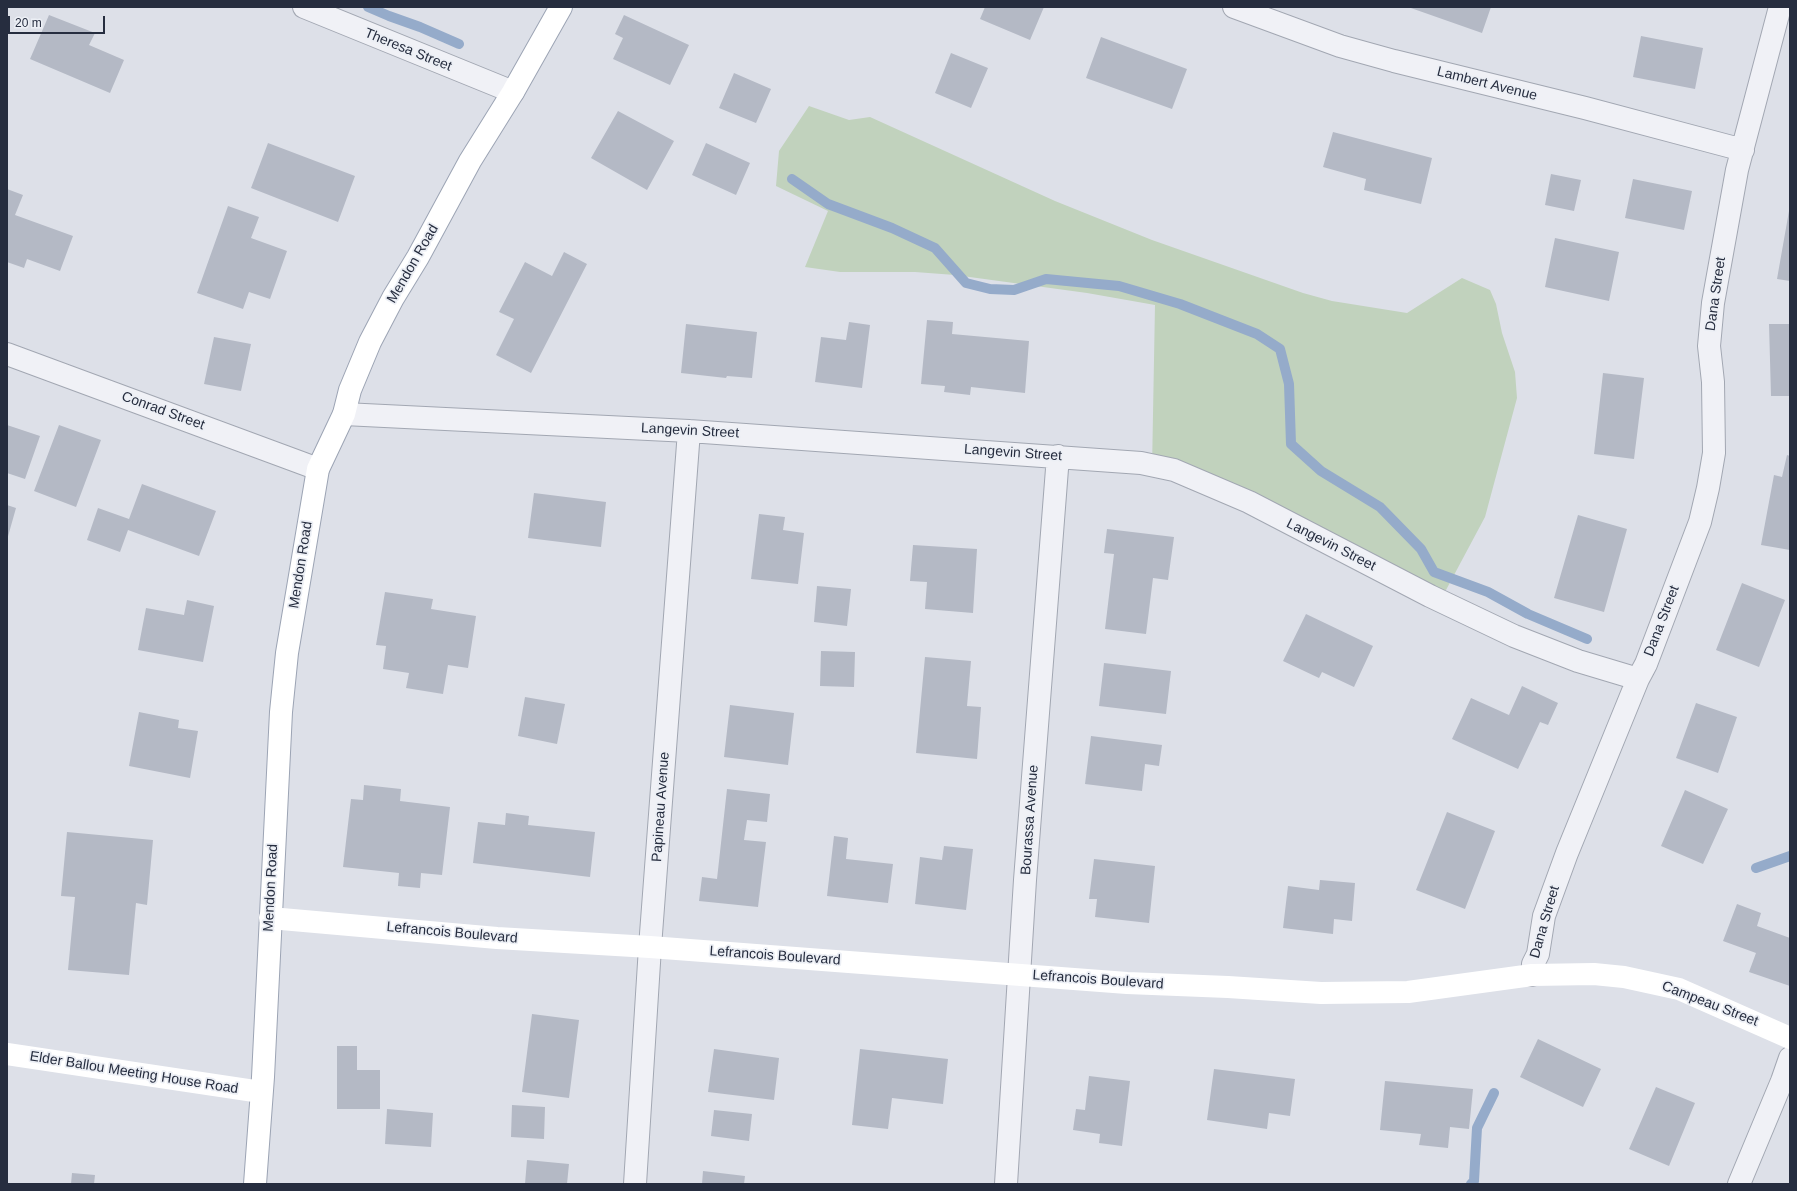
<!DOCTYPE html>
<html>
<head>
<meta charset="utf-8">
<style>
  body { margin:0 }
  #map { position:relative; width:1797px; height:1191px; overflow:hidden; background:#dde0e8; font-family:Helvetica,sans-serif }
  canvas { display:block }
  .frame { position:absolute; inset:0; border:8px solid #262d3f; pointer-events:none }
  .scale { position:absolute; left:8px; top:16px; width:97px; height:18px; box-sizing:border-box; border:2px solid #262d3f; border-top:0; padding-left:5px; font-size:12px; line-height:14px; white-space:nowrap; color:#262d3f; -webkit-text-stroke:3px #eceff5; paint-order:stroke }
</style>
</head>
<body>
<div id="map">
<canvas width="1797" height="1191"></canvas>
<div class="frame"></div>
<div class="scale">20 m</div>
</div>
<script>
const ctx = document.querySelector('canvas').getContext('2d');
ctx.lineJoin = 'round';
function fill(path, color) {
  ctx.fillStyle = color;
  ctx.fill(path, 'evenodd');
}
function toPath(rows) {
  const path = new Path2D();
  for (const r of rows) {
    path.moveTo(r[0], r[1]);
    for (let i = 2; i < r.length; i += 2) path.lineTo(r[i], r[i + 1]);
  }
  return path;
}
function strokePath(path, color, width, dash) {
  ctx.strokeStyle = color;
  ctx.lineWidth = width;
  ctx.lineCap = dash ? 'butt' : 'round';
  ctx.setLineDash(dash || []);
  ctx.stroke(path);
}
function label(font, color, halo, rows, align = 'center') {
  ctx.font = font + ' Helvetica,sans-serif';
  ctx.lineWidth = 3.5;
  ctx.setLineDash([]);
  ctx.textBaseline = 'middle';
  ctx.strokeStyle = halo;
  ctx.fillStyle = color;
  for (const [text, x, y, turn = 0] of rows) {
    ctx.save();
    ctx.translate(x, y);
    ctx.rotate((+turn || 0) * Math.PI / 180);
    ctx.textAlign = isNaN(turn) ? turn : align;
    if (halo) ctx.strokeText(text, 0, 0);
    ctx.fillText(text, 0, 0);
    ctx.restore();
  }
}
const green = toPath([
  [809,106,849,120,870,117,1055,201,1152,240,1303,293,1332,301,1407,313,1462,278,1490,290,1496,304,1502,333,1515,372,1517,398,1485,517,1446,590,1417,590,1152,469,1155,305,1087,293,955,275,915,272,840,272,805,267,828,211,776,186,779,151]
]);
const stream = toPath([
  [368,7,389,16,420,27,459,44],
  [792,179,828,204,892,228,935,248,966,283,990,289,1014,290,1046,279,1119,286,1180,304,1257,334,1280,349,1289,384,1291,444,1321,471,1380,507,1421,549,1434,572,1488,592,1528,614,1587,639],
  [1756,868,1790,856],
  [1471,1184,1474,1181,1477,1128,1494,1093]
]);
const building = toPath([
  [985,7,1044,7,1030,40,980,19],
  [1408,7,1491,7,1482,33],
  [49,15,95,33,89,45,124,60,110,93,30,59],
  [624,15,689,45,670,85,613,59,623,38,615,34],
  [1641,36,1703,48,1695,89,1633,77],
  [1101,37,1187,69,1172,109,1086,78],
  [951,53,988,68,971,108,935,93],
  [734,73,771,89,756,123,719,108],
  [618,111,674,141,647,190,591,158],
  [1333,132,1432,158,1421,204,1364,190,1366,179,1323,167],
  [268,143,355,176,338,222,251,188],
  [706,143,750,163,736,195,692,175],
  [1551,174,1581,180,1574,211,1545,205],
  [1633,179,1692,191,1684,230,1625,218],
  [7,189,23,195,15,215,73,236,60,271,27,259,24,268,7,262],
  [228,206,259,217,251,238,287,251,270,299,249,292,243,309,197,293],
  [1789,211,1790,211,1790,281,1777,279],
  [1555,238,1619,252,1609,301,1545,287],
  [564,252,587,264,531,373,496,355,514,319,499,312,525,262,552,276],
  [927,320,953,322,952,334,1029,341,1025,393,971,387,970,395,944,392,945,386,921,384],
  [849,322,870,325,862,388,815,382,821,337,846,340],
  [686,324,757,332,752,378,727,376,726,378,681,373],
  [1769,324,1790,324,1790,396,1771,396],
  [214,337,251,344,241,391,204,384],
  [1603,373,1644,378,1634,459,1594,454],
  [7,425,40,436,25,479,7,473],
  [59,425,101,440,76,507,34,491],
  [1787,455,1790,456,1790,550,1761,545,1774,475,1782,477],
  [142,484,216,511,199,556,128,530,120,552,87,540,98,508,129,519],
  [534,493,606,502,601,547,528,538],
  [7,505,16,508,7,540],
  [759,514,785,517,783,530,804,533,798,584,751,579],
  [1578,515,1627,529,1604,612,1554,598],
  [1107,529,1174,537,1168,580,1153,578,1146,634,1105,629,1114,554,1104,553],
  [913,545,977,549,973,613,925,609,927,582,910,581],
  [1742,583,1785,600,1759,667,1716,650],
  [817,586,851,589,847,626,814,622],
  [385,592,433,599,431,609,476,616,468,668,448,665,443,694,406,688,409,673,383,669,386,646,376,645],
  [187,600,214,606,203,662,138,650,146,608,184,615],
  [1306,614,1373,646,1354,687,1322,672,1319,678,1283,661],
  [821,651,855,652,854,687,820,686],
  [925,657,971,661,967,706,981,707,977,759,916,753],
  [1104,663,1171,671,1166,714,1099,706],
  [1522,686,1558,703,1548,725,1540,722,1518,769,1452,739,1471,698,1509,715],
  [525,697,565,704,557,744,518,736],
  [1696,703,1737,717,1718,773,1676,758],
  [730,705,794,713,788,765,724,757],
  [139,712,179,720,178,728,198,731,190,778,129,766],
  [1091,736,1162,745,1159,766,1145,764,1142,791,1085,784],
  [364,785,401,789,400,801,450,807,442,875,421,873,420,888,398,886,399,873,343,867,351,799,363,800],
  [727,789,770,794,767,822,747,820,744,840,766,842,758,907,699,901,702,877,717,879],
  [1685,790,1728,809,1703,864,1661,846],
  [1447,812,1495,831,1465,909,1416,890],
  [506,813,529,816,528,825,595,832,590,877,473,863,478,822,505,825],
  [67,832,153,840,147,905,136,903,129,975,68,970,75,897,61,896],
  [834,836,848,838,846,859,893,864,888,903,827,896],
  [944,846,973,849,966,910,915,904,920,857,942,860],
  [1094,859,1155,866,1149,923,1095,917,1097,899,1089,899],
  [1320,880,1355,883,1352,921,1334,919,1333,934,1283,928,1288,886,1319,890],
  [1737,904,1761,913,1757,926,1790,938,1790,986,1749,972,1756,953,1723,941],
  [532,1014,579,1020,569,1098,522,1092],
  [1538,1039,1601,1069,1583,1107,1520,1077],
  [337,1046,357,1046,357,1070,380,1070,380,1109,337,1109],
  [714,1049,779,1058,774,1100,708,1092],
  [860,1049,948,1059,943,1104,892,1098,888,1129,852,1125],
  [1214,1069,1295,1079,1290,1116,1269,1113,1267,1129,1207,1120],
  [1089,1076,1130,1081,1122,1146,1099,1143,1100,1134,1073,1130,1076,1109,1085,1110],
  [1385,1081,1473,1089,1469,1129,1450,1127,1448,1148,1419,1145,1421,1134,1380,1130],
  [1656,1087,1695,1103,1669,1166,1629,1149],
  [512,1105,545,1107,544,1139,511,1137],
  [387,1109,433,1113,431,1147,385,1144],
  [714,1110,752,1114,749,1141,711,1136],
  [527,1160,569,1164,567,1184,525,1184],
  [703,1171,745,1176,744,1184,702,1184],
  [72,1173,95,1175,94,1184,71,1184]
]);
const street = toPath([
  [304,7,513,92],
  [1234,7,1340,46,1394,61,1585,108,1743,150],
  [7,354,318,469],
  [344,414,689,431,1141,463,1174,470,1249,502,1430,596,1514,636,1578,661,1638,679],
  [1532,975,1533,964,1538,954,1544,916,1567,853,1638,679,1646,664,1700,522,1708,488,1714,453,1713,382,1709,346,1713,303,1737,170,1780,7],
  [635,1184,650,947,689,431],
  [1006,1184,1025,880,1058,456],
  [1739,1184,1782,1081,1790,1058]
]);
const secondary = toPath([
  [270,918,497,938,650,947,1127,983,1228,987,1321,993,1408,992,1532,975,1594,974,1624,977,1679,989,1790,1038],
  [7,1054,261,1092]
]);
const primary = toPath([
  [255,1184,263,1077,281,712,287,653,318,469,344,414,350,390,370,342,393,298,418,257,470,161,513,92,561,7]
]);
const streetNames = [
  ["Theresa Street",408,50,22],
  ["Lambert Avenue",1487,84,14],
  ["Mendon Road",413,264,-60],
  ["Dana Street",1716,294,-82],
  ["Conrad Street",163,411,20],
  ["Langevin Street",690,431,3],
  ["Langevin Street",1013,453,4],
  ["Langevin Street",1331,545,27],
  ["Mendon Road",301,565,-81],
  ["Dana Street",1662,621,-69],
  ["Papineau Avenue",661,807,-86],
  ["Bourassa Avenue",1030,820,-86],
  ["Mendon Road",271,888,-87],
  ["Dana Street",1545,922,-74],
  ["Lefrancois Boulevard",452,933,5],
  ["Lefrancois Boulevard",775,956,4],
  ["Lefrancois Boulevard",1098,980,4],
  ["Campeau Street",1710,1004,21],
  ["Elder Ballou Meeting House Road",134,1073,9]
];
fill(green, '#c1d2bd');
strokePath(stream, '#95abca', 10);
fill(building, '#b4b9c5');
strokePath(street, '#a2a7b2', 24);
strokePath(primary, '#9ca4b4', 24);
strokePath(street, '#f0f1f6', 22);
strokePath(secondary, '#fff', 22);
strokePath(primary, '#fff', 22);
label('14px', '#262d3f', '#eceff5', streetNames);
</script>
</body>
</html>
